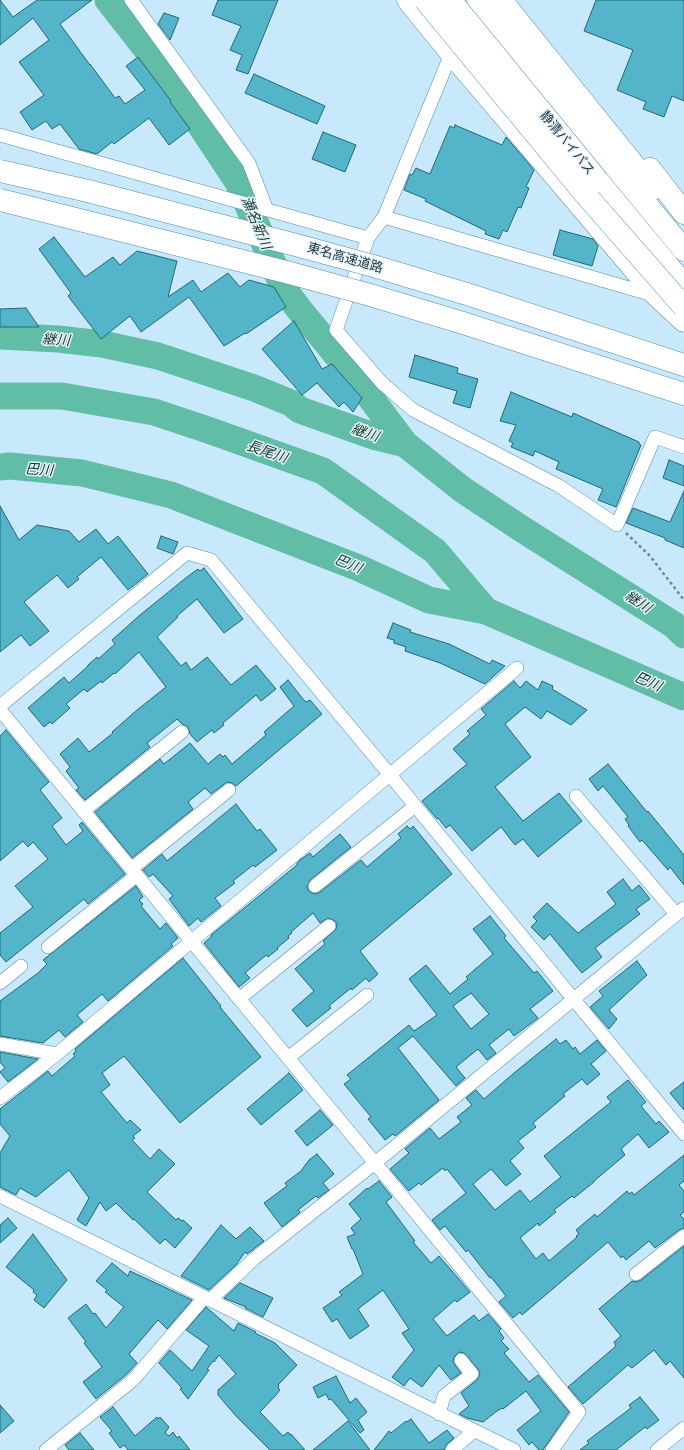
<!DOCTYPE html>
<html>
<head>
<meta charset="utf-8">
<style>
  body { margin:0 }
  canvas { display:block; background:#c8e8fb }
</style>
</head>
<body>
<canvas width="684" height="1450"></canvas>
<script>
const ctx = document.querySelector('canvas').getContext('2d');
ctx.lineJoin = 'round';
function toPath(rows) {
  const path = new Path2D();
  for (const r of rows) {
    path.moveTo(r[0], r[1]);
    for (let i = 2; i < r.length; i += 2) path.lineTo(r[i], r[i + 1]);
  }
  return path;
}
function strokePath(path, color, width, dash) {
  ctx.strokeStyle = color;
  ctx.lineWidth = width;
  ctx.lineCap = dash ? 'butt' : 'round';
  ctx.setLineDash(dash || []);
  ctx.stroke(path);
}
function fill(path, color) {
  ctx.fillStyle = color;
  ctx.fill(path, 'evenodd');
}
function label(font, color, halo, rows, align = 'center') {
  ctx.font = font + ' Raleway,"Noto Sans JP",sans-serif';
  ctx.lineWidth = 3;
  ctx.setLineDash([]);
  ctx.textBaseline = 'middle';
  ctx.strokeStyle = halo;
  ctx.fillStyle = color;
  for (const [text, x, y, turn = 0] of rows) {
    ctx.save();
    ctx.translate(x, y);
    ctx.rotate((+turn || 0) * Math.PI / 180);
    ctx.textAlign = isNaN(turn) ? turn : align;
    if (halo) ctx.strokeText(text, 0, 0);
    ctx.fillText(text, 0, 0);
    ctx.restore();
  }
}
const river = toPath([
  [108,0,170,79,238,182,284,289,298,308,358,381,405,444],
  [0,336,58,339,102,344,158,356,254,388,291,403,300,410,376,437,405,444,463,490,525,531,674,625,684,635],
  [0,396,62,396,154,412,208,430,323,471,435,551,486,611],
  [0,467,10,466,82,473,171,495,359,568,429,600,486,611,684,697]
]);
const building = toPath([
  [0,0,13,17,37,0,92,0,60,24,90,65,90,64,115,98,119,96,125,104,145,90,126,66,138,57,171,101,170,102,190,129,169,145,149,118,114,144,112,142,97,154,79,149,60,124,52,129,46,121,32,130,20,112,44,95,19,62,49,40,33,18,0,45,0,0],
  [218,0,278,0,248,74,236,70,242,55,230,50,241,26,212,15,218,0],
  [596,0,684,0,684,101,672,96,664,117,643,109,646,102,617,90,633,50,584,31,596,0],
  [164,13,179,18,170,40,158,24,164,13],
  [254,74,325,106,317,124,245,93,254,74],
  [455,125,502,145,506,137,534,170,526,187,529,188,521,208,518,207,507,232,503,230,499,239,485,234,486,231,425,201,426,199,404,190,410,174,412,175,416,168,430,174,450,126,454,128,455,125],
  [323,132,356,145,345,172,312,159,323,132],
  [560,230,593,239,598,246,592,266,553,255,560,230],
  [54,237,85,277,113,257,120,265,137,251,177,261,168,297,193,280,201,292,228,273,240,287,249,280,274,287,286,307,246,334,245,333,224,346,189,297,141,332,130,316,101,339,68,296,71,293,39,249,54,237],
  [26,308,39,327,0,327,0,309,26,308],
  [294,321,322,369,332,364,362,398,353,412,344,402,339,407,317,383,302,395,262,349,294,321],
  [415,355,458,368,457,373,478,379,470,408,453,403,457,391,409,377,415,355],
  [511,392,572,417,573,413,639,442,639,444,641,445,616,507,598,500,603,489,556,469,559,462,535,451,533,456,511,447,513,443,509,441,516,425,500,421,511,392],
  [669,460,684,466,684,486,663,478,669,460],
  [684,491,684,548,665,540,665,538,626,523,633,508,670,522,684,491],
  [0,506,19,540,37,525,69,531,79,542,96,529,108,544,118,536,148,574,128,590,101,557,77,577,79,579,68,588,57,575,24,602,49,631,30,646,21,635,0,652,0,506],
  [161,536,178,542,173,554,157,548,161,536],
  [204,568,243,619,224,633,197,599,177,616,178,617,157,637,181,666,186,662,191,670,207,657,231,685,256,665,276,689,261,701,256,695,223,723,224,725,214,733,212,730,197,742,190,734,188,727,182,724,177,719,147,743,150,747,85,800,76,790,79,788,66,771,70,767,60,754,78,738,89,752,113,733,112,732,137,710,166,687,139,652,115,674,114,673,102,683,101,681,87,692,84,689,66,704,70,708,52,724,50,722,44,727,28,708,64,677,69,683,88,666,88,665,97,657,98,659,115,644,112,640,140,615,187,577,198,569,200,571,204,568],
  [393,623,411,630,410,632,449,644,490,664,492,660,505,666,485,684,440,663,405,651,406,647,394,643,394,640,387,638,393,623],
  [288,680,303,699,306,702,310,700,322,714,236,786,232,783,227,782,211,794,205,788,188,802,193,809,132,858,95,812,160,759,164,764,190,743,208,764,220,754,223,757,225,755,232,764,266,735,264,732,294,706,280,687,288,680],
  [514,681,520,688,526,681,538,690,542,681,553,686,552,689,587,710,571,725,547,711,541,719,525,707,505,724,531,757,495,787,523,821,559,793,582,821,538,857,523,839,515,845,501,827,472,851,450,825,446,828,438,818,437,819,422,801,467,764,453,749,470,734,467,731,486,715,481,709,514,681],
  [6,730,49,782,40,790,62,818,52,826,66,845,83,831,79,825,82,822,125,874,88,904,84,899,6,962,0,955,0,933,33,907,15,886,48,859,33,842,28,847,23,841,0,861,0,736,6,730],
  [608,764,647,812,648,811,684,855,684,885,670,867,668,870,642,840,640,842,628,826,629,825,625,819,628,817,603,786,598,791,589,779,608,764],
  [236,804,257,831,260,829,277,850,255,867,253,865,233,881,235,883,215,898,221,906,201,922,198,918,189,926,169,899,173,896,153,874,149,877,143,870,162,854,167,861,236,804],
  [407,826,410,829,413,826,452,874,360,951,378,974,369,982,366,978,352,990,351,988,329,1006,331,1008,307,1027,292,1010,314,991,295,969,325,944,323,941,336,929,337,924,335,921,328,918,320,923,313,913,291,932,292,933,288,936,289,938,277,948,278,949,268,957,267,955,265,956,245,973,250,978,239,987,204,943,212,936,211,935,297,865,297,863,300,860,310,853,313,857,340,834,351,847,310,880,307,887,309,891,312,893,316,894,320,892,361,860,367,867,401,838,398,834,407,826],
  [623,879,632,891,639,885,650,899,636,909,640,914,595,948,602,957,582,973,550,934,544,940,531,927,537,921,533,917,547,903,578,933,616,904,607,892,623,879],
  [136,886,143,897,139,900,143,904,141,906,160,929,166,923,178,938,171,944,173,946,108,1001,102,994,77,1015,83,1022,65,1037,59,1030,43,1043,0,1036,0,1001,38,973,47,964,43,960,136,886],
  [490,916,506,936,504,938,534,973,537,971,553,991,530,1009,538,1018,514,1036,509,1029,489,1045,496,1053,487,1060,478,1049,456,1067,465,1078,456,1086,413,1036,398,1048,439,1100,395,1136,393,1134,385,1140,368,1119,371,1117,344,1084,351,1079,347,1075,409,1025,414,1031,437,1015,409,979,426,965,450,994,468,979,466,977,493,954,473,929,490,916],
  [471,993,489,1014,471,1029,453,1006,471,993],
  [183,958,221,1006,220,1007,261,1057,180,1123,124,1056,102,1073,110,1085,101,1092,127,1123,130,1120,141,1130,133,1136,135,1138,132,1140,150,1159,159,1149,175,1164,147,1192,176,1220,178,1218,182,1221,183,1220,192,1228,175,1248,165,1239,160,1244,134,1219,133,1220,116,1203,106,1211,100,1202,86,1226,77,1220,89,1198,69,1170,36,1197,20,1188,16,1195,0,1187,0,1153,10,1136,0,1124,0,1109,48,1071,52,1076,75,1056,73,1054,76,1051,75,1049,183,958],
  [637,961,647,975,609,1010,617,1019,609,1029,590,1007,603,996,599,991,637,961],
  [556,1039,560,1044,566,1040,573,1049,575,1047,580,1054,597,1040,606,1051,591,1064,600,1074,587,1085,582,1079,563,1094,565,1096,533,1123,536,1127,518,1141,524,1148,510,1161,521,1174,506,1186,491,1169,473,1184,495,1210,520,1190,530,1202,561,1177,544,1156,611,1102,607,1097,628,1080,646,1102,641,1106,656,1124,659,1121,669,1132,649,1148,638,1134,621,1149,625,1155,594,1181,594,1182,574,1198,572,1196,554,1210,556,1212,539,1226,538,1223,520,1238,536,1259,543,1253,549,1261,577,1237,576,1236,579,1234,576,1230,595,1214,597,1217,627,1191,629,1194,632,1192,634,1195,684,1155,684,1181,679,1185,684,1191,684,1212,680,1215,684,1219,684,1228,679,1230,655,1248,649,1241,626,1260,623,1256,621,1258,608,1242,522,1315,520,1312,513,1318,499,1302,506,1296,491,1277,490,1278,468,1250,466,1252,445,1226,440,1230,432,1220,466,1193,447,1169,445,1171,443,1168,421,1185,419,1183,409,1191,390,1169,409,1153,405,1149,430,1128,439,1139,461,1122,457,1117,472,1105,466,1098,476,1090,484,1099,514,1073,556,1039],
  [0,1052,38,1059,8,1082,0,1072,5,1068,0,1062,0,1052],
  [289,1073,303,1090,261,1125,247,1109,289,1073],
  [684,1082,684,1110,670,1093,684,1082],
  [320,1110,333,1125,307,1146,295,1131,320,1110],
  [317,1154,334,1174,323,1183,329,1190,318,1198,316,1196,298,1210,300,1212,298,1214,282,1227,264,1203,287,1186,285,1183,301,1171,309,1160,317,1154],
  [379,1181,392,1197,386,1202,415,1241,413,1242,431,1263,439,1256,470,1292,457,1302,455,1300,433,1319,447,1336,474,1315,479,1321,488,1314,501,1329,499,1331,504,1338,501,1341,509,1349,504,1353,529,1382,538,1375,569,1412,543,1450,539,1450,532,1442,529,1445,517,1430,541,1411,526,1391,503,1409,502,1408,497,1411,483,1422,467,1418,459,1414,469,1406,461,1393,477,1380,480,1373,478,1369,464,1353,459,1352,454,1357,453,1361,455,1365,461,1373,451,1380,439,1365,422,1387,410,1378,404,1386,392,1377,414,1350,402,1333,409,1329,383,1290,358,1309,369,1326,350,1339,337,1319,332,1322,323,1308,342,1295,339,1292,363,1274,353,1249,352,1249,347,1237,355,1234,351,1228,361,1219,349,1204,367,1188,368,1189,379,1181],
  [8,1218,17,1228,0,1243,0,1225,8,1218],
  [221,1225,236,1239,250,1227,264,1241,247,1254,245,1252,236,1265,209,1290,181,1276,221,1225],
  [33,1234,67,1280,44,1308,34,1300,37,1295,33,1292,34,1290,6,1267,33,1234],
  [684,1246,684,1378,670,1361,666,1365,654,1350,632,1368,628,1365,583,1404,568,1387,616,1346,614,1342,621,1336,599,1309,632,1281,637,1282,641,1280,684,1246],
  [112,1263,128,1276,130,1271,192,1300,167,1329,158,1320,129,1354,137,1363,127,1374,96,1399,83,1382,102,1367,84,1343,86,1342,68,1318,86,1304,93,1314,95,1313,106,1328,124,1307,105,1292,107,1290,96,1281,112,1263],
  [240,1283,273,1298,263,1317,245,1308,246,1307,224,1298,240,1283],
  [206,1307,234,1331,238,1323,256,1332,255,1333,275,1343,297,1365,278,1385,279,1386,278,1388,280,1390,276,1395,260,1412,283,1436,288,1432,290,1435,291,1434,305,1450,270,1450,236,1416,218,1395,218,1390,236,1374,219,1355,214,1362,213,1361,207,1369,209,1370,188,1399,180,1389,182,1388,159,1363,170,1350,192,1371,209,1346,186,1330,206,1307],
  [336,1376,350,1403,356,1398,367,1412,358,1420,364,1430,360,1433,331,1399,329,1400,326,1394,318,1398,313,1387,336,1376],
  [640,1397,659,1420,647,1429,645,1427,616,1450,580,1450,589,1443,587,1441,631,1408,629,1405,640,1397],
  [0,1405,14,1421,0,1433,0,1405],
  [113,1407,135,1436,157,1417,158,1419,160,1417,169,1427,165,1433,169,1436,173,1432,177,1438,179,1436,190,1450,128,1450,124,1445,120,1448,109,1433,112,1431,100,1417,113,1407],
  [411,1419,429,1443,447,1430,454,1438,447,1444,444,1450,374,1450,389,1431,391,1433,406,1421,407,1422,411,1419],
  [348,1421,370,1450,313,1450,348,1421],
  [80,1433,94,1450,69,1450,65,1445,80,1433]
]);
const path = toPath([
  [626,533,650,556,684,600]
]);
const street = toPath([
  [131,0,249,163,267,210],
  [0,135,368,238,384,217,453,49],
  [384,217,653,295],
  [368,238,336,330,382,383,413,410,559,486,617,525,655,437,684,447],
  [0,706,187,553,211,560,390,775,684,1134],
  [0,710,375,1163,579,1412,552,1450],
  [576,796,676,914],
  [83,811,182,732],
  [131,869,229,790],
  [315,886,415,806],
  [48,947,137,875],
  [0,983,21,966],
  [239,999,329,926],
  [0,1044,57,1054],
  [288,1058,367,995],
  [0,1098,57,1054,517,668],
  [0,1196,514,1450],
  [636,1274,684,1236],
  [210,1300,255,1258,375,1163,684,908],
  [439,1414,444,1396,472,1374,461,1360],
  [46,1450,133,1380,204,1298],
  [452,1450,474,1431],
  [657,1450,684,1428]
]);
const highway = toPath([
  [408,0,451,53,657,296,684,321],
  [478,0,684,250],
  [501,0,653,189],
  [650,169,684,213],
  [598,181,684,285],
  [377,267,470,295,684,365],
  [370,295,463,323,684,394]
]);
const highwayBridge = toPath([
  [425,0,585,194,684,307],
  [450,0,598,181],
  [0,171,88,191,296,245,377,267],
  [0,200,290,273,370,295]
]);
const streetNames = [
  ["静清バイパス",567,143,51],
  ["東名高速道路",345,258,16]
];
const waterNames = [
  ["瀬名新川",256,223,67],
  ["継川",56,340,4],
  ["継川",365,433,19],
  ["長尾川",267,452,19],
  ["巴川",39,470,4],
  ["巴川",348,564,22],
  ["継川",638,602,33],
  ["巴川",648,682,24]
];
strokePath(river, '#61bda5', 27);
fill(building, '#53b4ca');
strokePath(building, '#226877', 1);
strokePath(street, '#568ba8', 14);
strokePath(highway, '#568ba8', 23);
strokePath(path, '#6d8797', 2.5, [3, 3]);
strokePath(street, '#fff', 13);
strokePath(highway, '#fff', 22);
strokePath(highwayBridge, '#568ba8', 23, []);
strokePath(highwayBridge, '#fff', 22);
label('13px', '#213744', '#e7f2f8', streetNames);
label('italic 14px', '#103b31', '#e7f2f8', waterNames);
</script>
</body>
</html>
